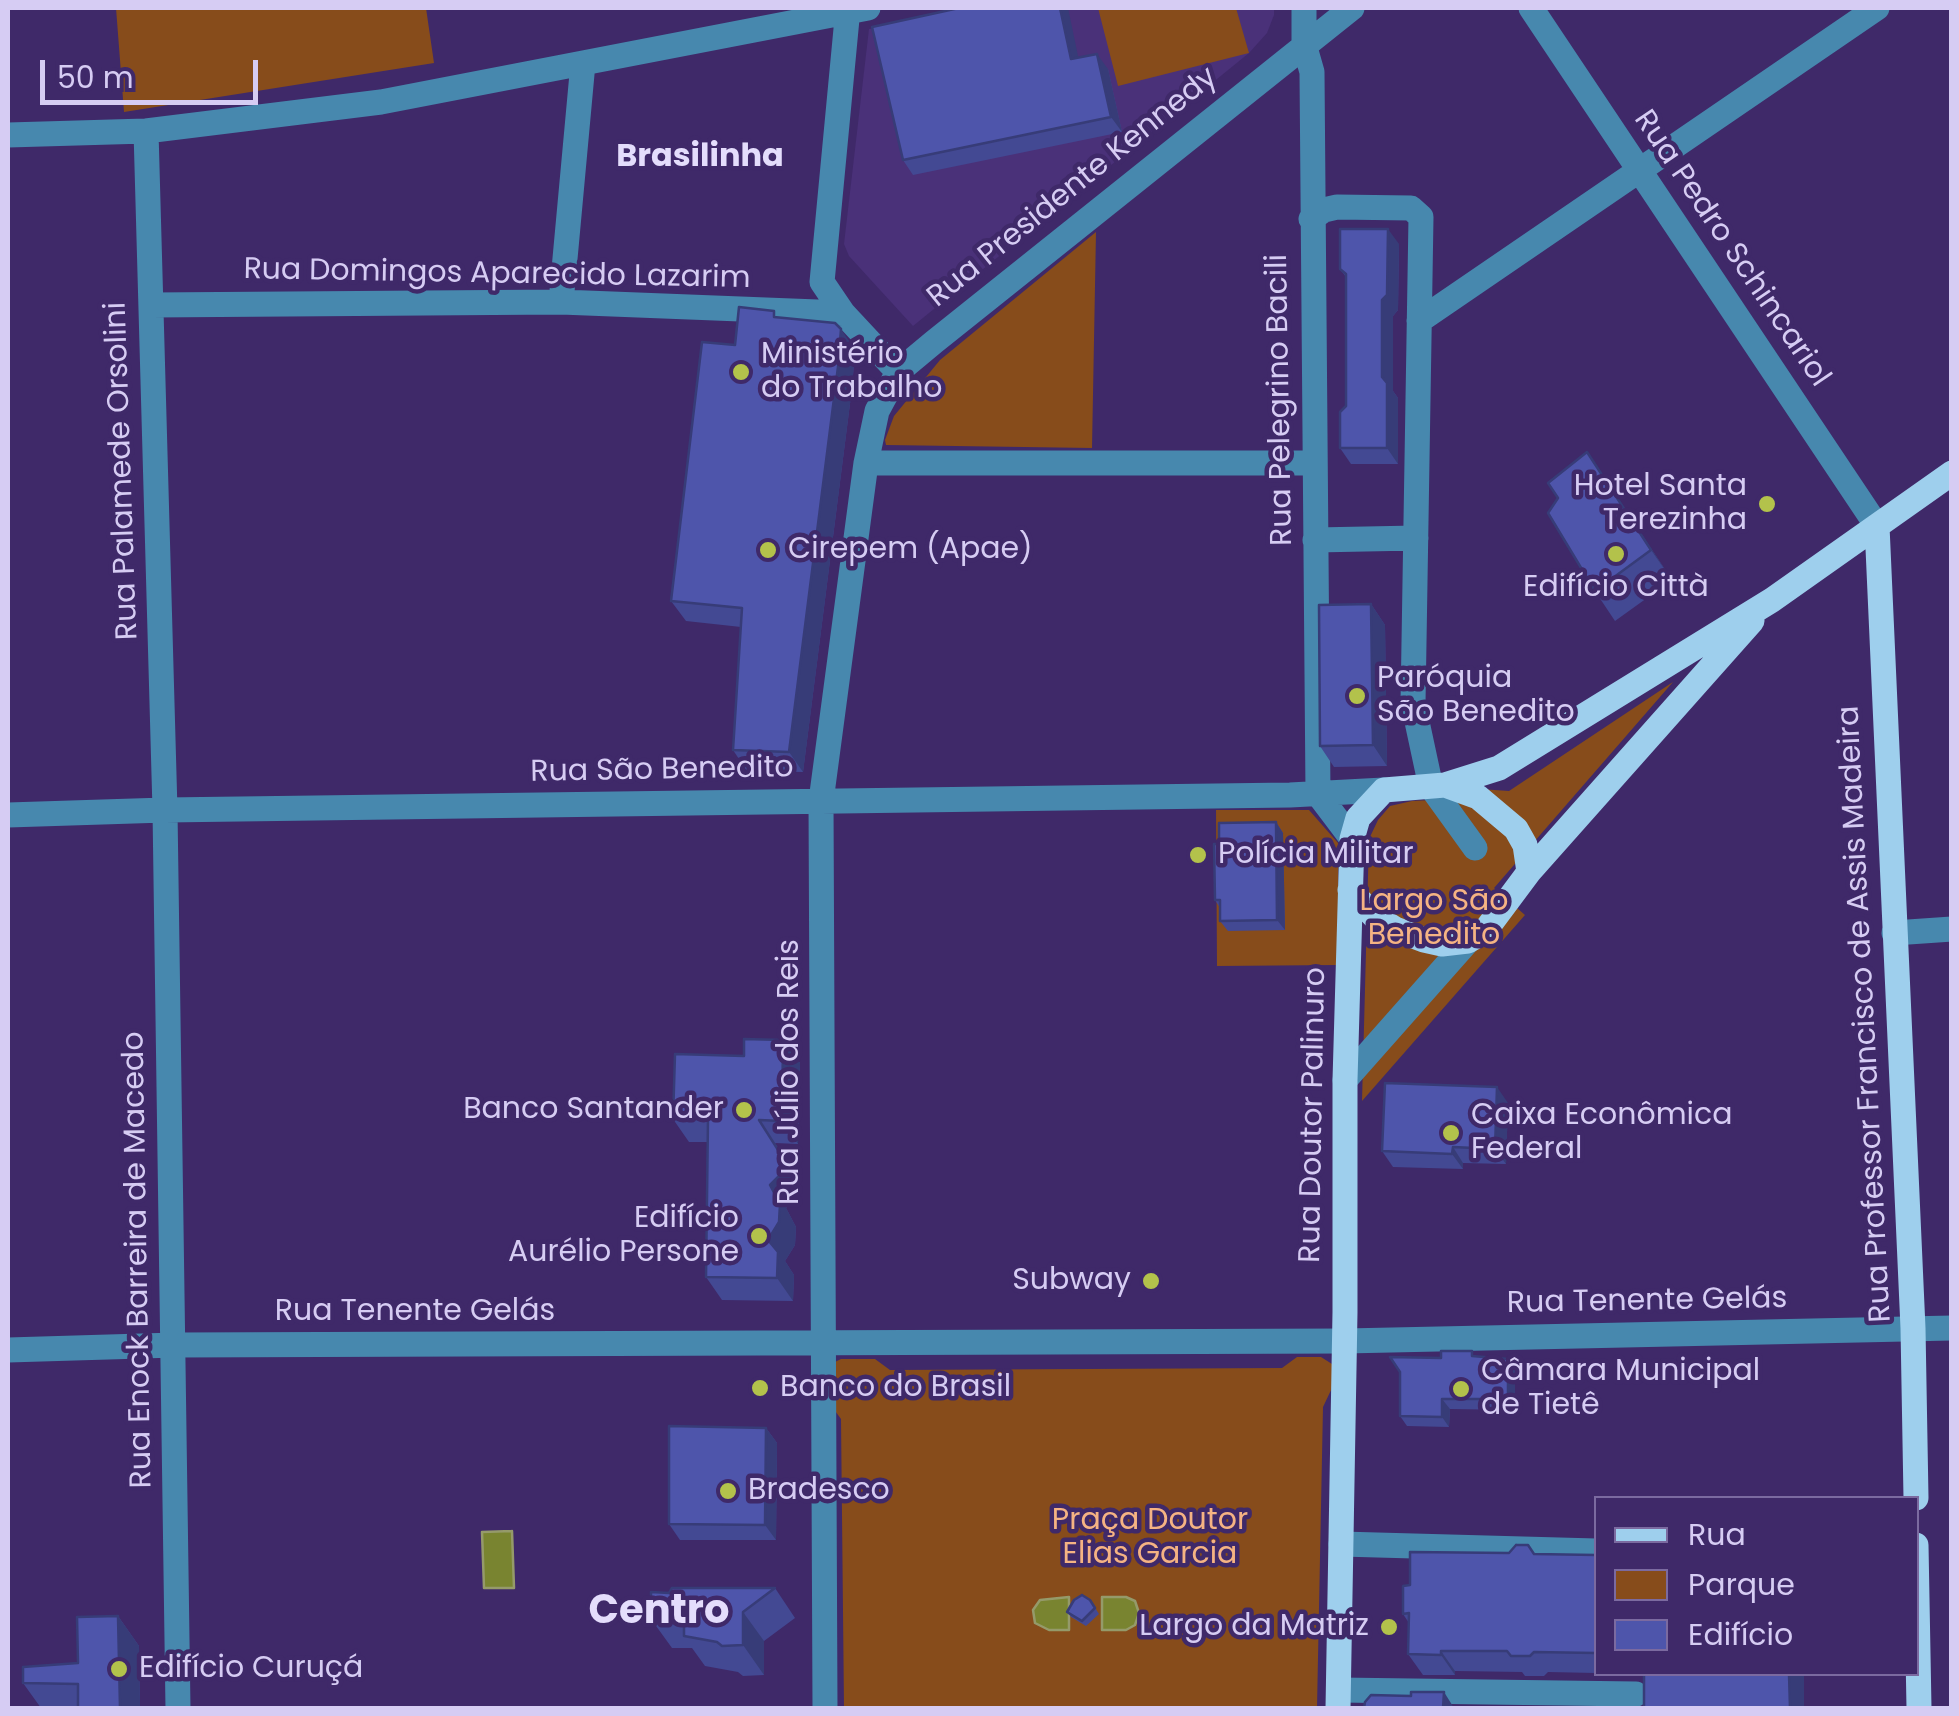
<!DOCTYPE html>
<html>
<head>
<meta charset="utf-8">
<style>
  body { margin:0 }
  #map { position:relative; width:1959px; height:1716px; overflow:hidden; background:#3f2969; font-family:Poppins,sans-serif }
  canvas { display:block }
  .frame { position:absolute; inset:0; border:10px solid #d6ccf3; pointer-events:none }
  .legend { position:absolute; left:1594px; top:1496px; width:325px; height:180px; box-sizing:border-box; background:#3f2969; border:2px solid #7b6aa0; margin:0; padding:12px 18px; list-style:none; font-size:30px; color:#d6ccf3 }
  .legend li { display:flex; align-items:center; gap:20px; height:50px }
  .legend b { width:50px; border:2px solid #7b6aa0 }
  .scale { position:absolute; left:40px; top:60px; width:218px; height:45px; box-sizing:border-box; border:5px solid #d6ccf3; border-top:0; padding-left:12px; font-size:30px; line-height:35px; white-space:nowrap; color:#d6ccf3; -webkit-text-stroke:8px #3f2969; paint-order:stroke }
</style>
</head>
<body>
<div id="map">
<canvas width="1959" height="1716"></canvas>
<div class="frame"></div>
<ul class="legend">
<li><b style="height:12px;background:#9ecfed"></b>Rua</li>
<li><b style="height:28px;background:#874c1b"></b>Parque</li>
<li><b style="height:28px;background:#4e55ab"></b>Edifício</li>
</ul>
<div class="scale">50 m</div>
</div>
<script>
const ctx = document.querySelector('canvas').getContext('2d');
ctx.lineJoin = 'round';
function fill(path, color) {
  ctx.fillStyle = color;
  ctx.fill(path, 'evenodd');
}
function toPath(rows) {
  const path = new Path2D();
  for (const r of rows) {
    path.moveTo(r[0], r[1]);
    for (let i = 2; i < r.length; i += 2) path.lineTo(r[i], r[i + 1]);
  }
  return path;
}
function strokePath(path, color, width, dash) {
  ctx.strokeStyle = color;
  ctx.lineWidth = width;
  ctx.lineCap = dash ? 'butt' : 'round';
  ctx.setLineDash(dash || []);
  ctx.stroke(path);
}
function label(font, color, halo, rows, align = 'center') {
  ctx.font = font + ' Poppins,sans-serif';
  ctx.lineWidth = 9;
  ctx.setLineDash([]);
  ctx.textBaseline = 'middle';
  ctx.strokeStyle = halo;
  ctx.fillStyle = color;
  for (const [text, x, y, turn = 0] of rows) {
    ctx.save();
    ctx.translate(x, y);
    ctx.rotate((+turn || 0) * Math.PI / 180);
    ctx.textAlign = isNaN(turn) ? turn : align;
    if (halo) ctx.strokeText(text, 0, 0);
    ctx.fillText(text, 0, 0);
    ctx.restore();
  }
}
const built = toPath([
  [977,8,1274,8,1274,15,1267,33,1249,53,913,326,849,256,844,244,869,29]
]);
const green = toPath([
  [116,8,426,8,434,63,124,112],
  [1098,8,1236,8,1249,53,1118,86],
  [1096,232,1092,448,886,445,885,440,894,416,940,360],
  [1673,682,1494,888,1525,915,1362,1101,1369,839,1378,820,1390,806,1412,801,1454,799,1480,789,1509,791],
  [1216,810,1309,810,1338,843,1339,965,1217,966],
  [1297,1357,1321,1357,1332,1364,1332,1388,1323,1407,1317,1708,844,1708,841,1419,830,1404,833,1363,841,1359,875,1359,890,1370,1282,1368]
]);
const water = toPath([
  [512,1531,514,1588,484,1588,482,1532,512,1531],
  [1069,1597,1069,1630,1049,1630,1035,1623,1033,1610,1040,1600,1069,1597],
  [1102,1597,1126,1597,1135,1601,1139,1613,1135,1625,1126,1630,1102,1630,1102,1597]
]);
const minor = toPath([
  [848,8,822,282,843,313,898,372],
  [1304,8,1304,44,1312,72,1318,794],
  [1531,8,1877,526],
  [146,131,165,810,178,1708],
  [8,135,146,131,381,102,868,8],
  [1311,219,1324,210,1337,207,1411,208,1421,217,1413,703,1431,787,1475,848],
  [561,302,583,63],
  [151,305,561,302,843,313],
  [1419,321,1877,8],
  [866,463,1314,463],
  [1315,540,1416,538],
  [1318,794,1352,839],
  [8,815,165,810,1290,795,1384,790],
  [1894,933,1952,929],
  [1345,1080,1468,941],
  [8,1350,175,1345,1345,1341,1952,1328],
  [1341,1544,1596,1551],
  [1339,1690,1636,1694],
  [825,1708,821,801,866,463,877,411,898,372,934,342,1352,8]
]);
const major = toPath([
  [1877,526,1913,1328,1916,1498],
  [1445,785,1478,797,1516,829,1525,845,1529,872],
  [1350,890,1374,916,1395,929,1424,940,1442,944,1468,941,1485,931,1529,872,1752,621],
  [1916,1545,1919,1708],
  [1338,1708,1345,1312,1345,1080,1352,839,1358,818,1384,790,1445,785,1499,768,1772,600,1952,473]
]);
const wall = toPath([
  [1078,58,1108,69,1122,132,913,175,903,160],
  [1399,244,1398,310,1393,316,1393,391,1398,398,1398,464,1351,464,1340,448,1346,406,1346,277,1340,269],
  [735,345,855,350,852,388,803,772,747,771,733,750,741,627,686,621,671,601],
  [1587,452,1672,580,1615,621,1595,591],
  [1371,604,1385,625,1387,766,1334,767,1320,746],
  [1276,822,1283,833,1285,930,1228,931,1220,921,1220,908,1215,900,1219,844],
  [783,1040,800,1063,798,1144,775,1143,796,1176,796,1198,786,1208,796,1227,795,1245,785,1261,794,1275,793,1301,722,1300,706,1277,707,1142,689,1142,673,1119,744,1056],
  [1508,1103,1506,1164,1463,1163,1463,1169,1393,1167,1382,1151],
  [1476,1357,1508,1359,1515,1369,1515,1410,1450,1409,1449,1427,1407,1426,1400,1416,1441,1358],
  [766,1428,777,1443,776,1540,680,1540,669,1524],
  [1534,1554,1596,1555,1596,1673,1548,1672,1544,1676,1525,1676,1522,1672,1455,1671,1455,1675,1423,1675,1408,1654,1409,1623,1403,1614,1410,1585],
  [775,1588,795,1618,764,1641,764,1675,743,1676,738,1672,705,1666,692,1648,672,1648,651,1619,669,1593],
  [1090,1600,1099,1614,1086,1626,1071,1617,1067,1612],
  [118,1616,139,1646,140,1708,41,1708,23,1683,78,1663]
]);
const shadedWall = toPath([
  [1060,8,1068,8,1082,75,1071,59],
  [1097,54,1108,69,1122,132,1111,117],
  [1388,229,1399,244,1398,310,1393,316,1393,391,1398,398,1398,464,1387,448,1382,377,1382,300],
  [841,329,855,350,852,388,803,772,789,752],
  [1587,452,1607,482,1672,580,1651,550],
  [1371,604,1385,625,1387,766,1373,745],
  [1276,822,1283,833,1285,930,1277,920],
  [783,1040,800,1063,798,1144,782,1121],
  [1497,1087,1508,1103,1506,1164,1495,1149],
  [759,1120,796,1176,796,1198,786,1208,796,1227,795,1245,785,1261,794,1275,793,1301,777,1278,768,1240,770,1185],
  [1453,1147,1463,1163,1463,1169,1452,1154],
  [1508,1359,1515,1369,1515,1410,1508,1399],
  [1442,1399,1450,1409,1449,1427,1442,1417],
  [766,1428,777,1443,776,1540,765,1525],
  [743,1612,764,1641,764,1675,743,1645],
  [118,1616,139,1646,140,1708,120,1708],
  [1441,1651,1455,1671,1455,1675,1441,1655],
  [1789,1674,1804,1674,1804,1708,1790,1708],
  [1444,1692,1454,1708,1443,1708]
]);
const building = toPath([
  [959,8,1060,8,1071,59,1097,54,1111,117,903,160,872,27,959,8],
  [1340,229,1388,229,1387,295,1382,300,1382,377,1387,383,1387,448,1340,448,1340,412,1346,406,1346,274,1340,269,1340,229],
  [739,307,774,311,774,317,835,323,841,329,838,367,789,752,733,750,742,608,671,601,702,342,735,345,739,307],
  [1587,452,1651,550,1595,591,1548,513,1558,498,1548,483,1587,452],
  [1371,604,1373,745,1320,746,1319,605,1371,604],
  [1276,822,1277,920,1220,921,1220,900,1215,900,1214,844,1219,844,1219,823,1276,822],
  [744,1039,783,1040,782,1121,759,1120,780,1153,780,1175,770,1185,780,1204,779,1222,768,1240,778,1252,777,1278,706,1277,708,1119,673,1119,675,1054,744,1056,744,1039],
  [1385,1083,1497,1087,1495,1149,1453,1147,1452,1154,1382,1151,1385,1083],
  [1441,1351,1472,1351,1472,1356,1508,1359,1508,1399,1442,1399,1442,1417,1400,1416,1400,1372,1390,1357,1441,1358,1441,1351],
  [669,1426,766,1428,765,1525,669,1524,669,1426],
  [1516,1545,1528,1545,1534,1554,1596,1555,1596,1653,1534,1652,1530,1656,1511,1656,1507,1651,1441,1651,1441,1655,1408,1654,1409,1613,1403,1614,1403,1586,1410,1585,1410,1552,1509,1553,1516,1545],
  [672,1588,775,1588,743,1612,743,1645,722,1646,717,1642,684,1636,684,1619,651,1619,651,1592,669,1593,672,1588],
  [1082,1595,1090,1600,1095,1608,1082,1621,1067,1612,1074,1600,1082,1595],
  [118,1616,120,1708,78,1708,78,1684,23,1683,23,1667,78,1663,77,1617,118,1616],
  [1644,1674,1789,1674,1790,1708,1644,1708,1644,1674],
  [1411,1692,1444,1692,1443,1708,1364,1708,1365,1702,1371,1695,1411,1696,1411,1692]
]);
const markers = [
  [741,372,10,"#b3c24b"],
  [1767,504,10,"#b3c24b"],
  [768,550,10,"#b3c24b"],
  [1616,554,10,"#b3c24b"],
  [1357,696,10,"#b3c24b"],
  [1198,855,10,"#b3c24b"],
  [744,1110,10,"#b3c24b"],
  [1451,1133,10,"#b3c24b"],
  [759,1236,10,"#b3c24b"],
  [1151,1281,10,"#b3c24b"],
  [760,1388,10,"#b3c24b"],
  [1461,1389,10,"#b3c24b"],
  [728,1491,10,"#b3c24b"],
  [1389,1627,10,"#b3c24b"],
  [119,1669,10,"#b3c24b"]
];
const streetNames = [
  ["Rua Presidente Kennedy",1073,188,-39],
  ["Rua Pedro Schincariol",1731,249,56],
  ["Rua Domingos Aparecido Lazarim",497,275,1],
  ["Rua Pelegrino Bacili",1281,400,-91],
  ["Rua Palamede Orsolini",123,471,-92],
  ["Rua São Benedito",662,771,-1],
  ["Rua Professor Francisco de Assis Madeira",1866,1014,-93],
  ["Rua Júlio dos Reis",790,1072,-90],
  ["Rua Doutor Palinuro",1314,1115,-89],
  ["Rua Enock Barreira de Macedo",139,1260,-91],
  ["Rua Tenente Gelás",1647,1302,-1],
  ["Rua Tenente Gelás",415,1312]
];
const poiNames = [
  ["Ministério",761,355],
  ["do Trabalho",761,389],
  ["Hotel Santa",1747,487,"right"],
  ["Terezinha",1747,521,"right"],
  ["Cirepem (Apae)",788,550],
  ["Edifício Città",1616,588,"center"],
  ["Paróquia",1377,679],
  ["São Benedito",1377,713],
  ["Polícia Militar",1218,855],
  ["Banco Santander",724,1110,"right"],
  ["Caixa Econômica",1471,1116],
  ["Federal",1471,1150],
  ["Edifício",739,1219,"right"],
  ["Aurélio Persone",739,1253,"right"],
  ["Subway",1131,1281,"right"],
  ["Câmara Municipal",1481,1372],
  ["de Tietê",1481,1406],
  ["Banco do Brasil",780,1388],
  ["Bradesco",748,1491],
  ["Largo da Matriz",1369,1627,"right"],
  ["Edifício Curuçá",139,1669]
];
const parkNames = [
  ["Largo São",1434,902],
  ["Benedito",1434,936],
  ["Praça Doutor",1150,1521],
  ["Elias Garcia",1150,1555]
];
const neighbourhoodNames = [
  ["Brasilinha",700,158]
];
const districtNames = [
  ["Centro",659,1613]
];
fill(built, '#4a3179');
fill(green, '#874c1b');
fill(water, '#798430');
strokePath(water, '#959a6a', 2.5);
strokePath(minor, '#4788ae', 25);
strokePath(major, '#9ecfed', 25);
fill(wall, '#434993');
fill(shadedWall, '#373c78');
fill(building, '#4e55ab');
strokePath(building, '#373c78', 2.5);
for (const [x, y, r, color] of markers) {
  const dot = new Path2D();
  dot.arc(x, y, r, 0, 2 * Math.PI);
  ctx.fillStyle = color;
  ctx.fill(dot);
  strokePath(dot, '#3f2969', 4);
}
label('30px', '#d6ccf3', '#3f2969', streetNames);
label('30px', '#d6ccf3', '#3f2969', poiNames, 'left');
label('30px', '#f5b383', '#3f2969', parkNames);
label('bold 32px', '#e4ddfc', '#3f2969', neighbourhoodNames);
label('bold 40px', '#e4ddfc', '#3f2969', districtNames);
</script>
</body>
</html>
